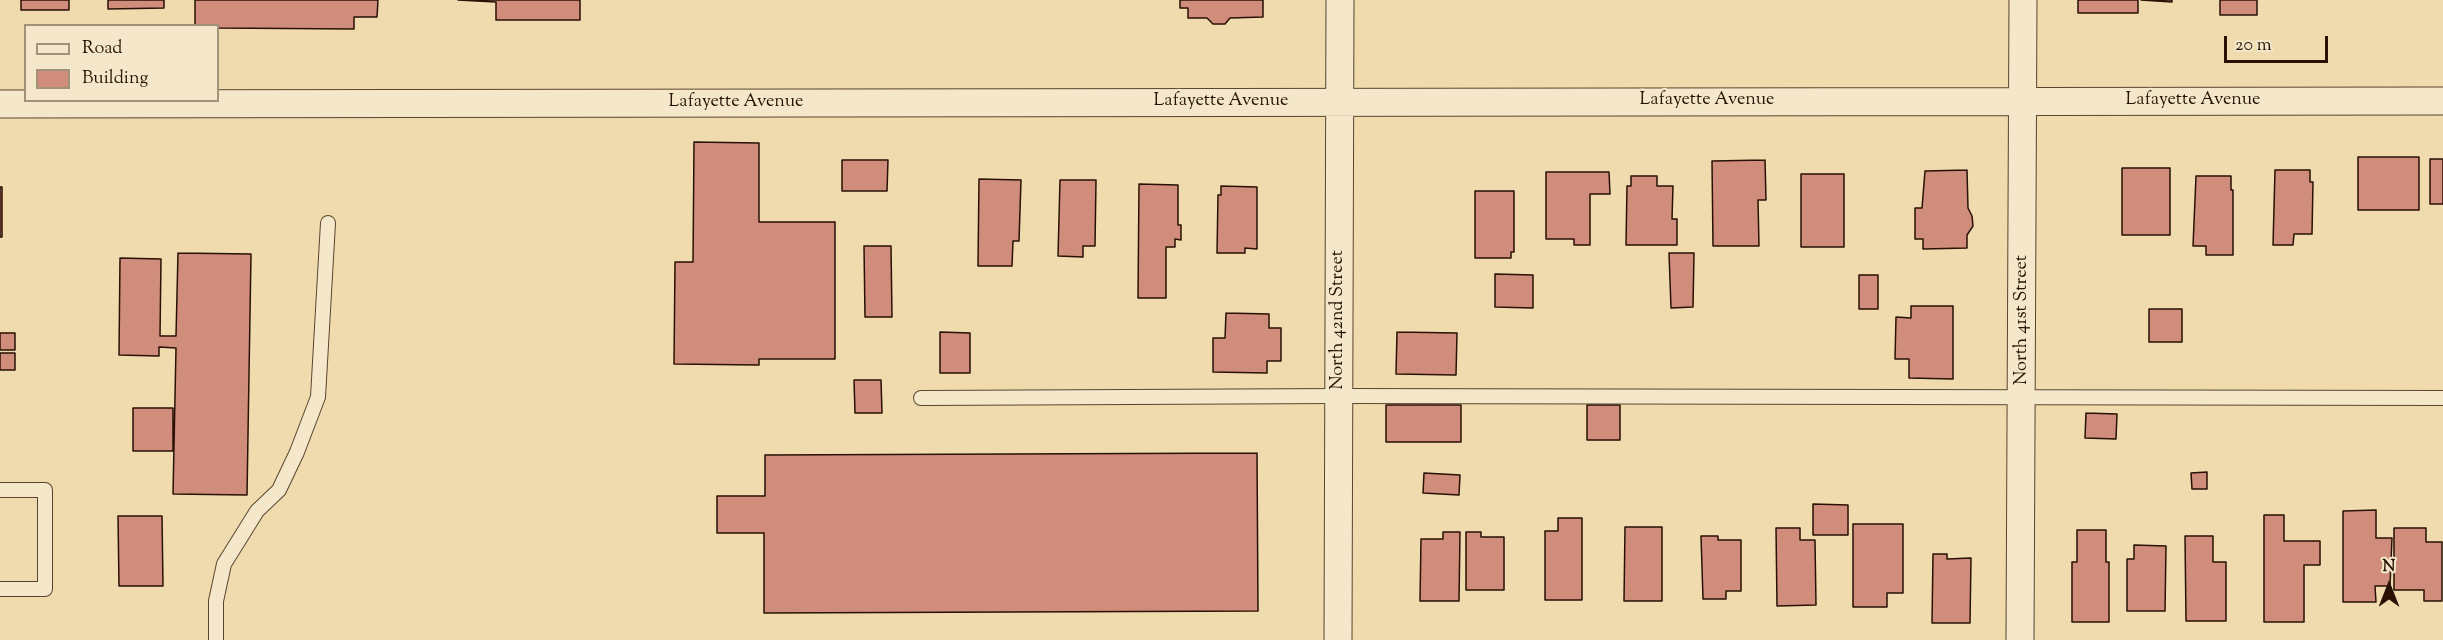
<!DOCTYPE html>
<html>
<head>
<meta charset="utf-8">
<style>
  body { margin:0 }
  #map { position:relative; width:2443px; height:640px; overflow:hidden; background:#efdbad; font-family:"Sorts Mill Goudy",serif }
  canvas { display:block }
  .legend { position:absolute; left:24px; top:24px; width:195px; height:78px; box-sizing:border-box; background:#f5e8ca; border:2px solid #a3927a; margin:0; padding:8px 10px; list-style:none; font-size:18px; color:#291103 }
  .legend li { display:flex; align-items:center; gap:12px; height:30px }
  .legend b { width:30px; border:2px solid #a3927a }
  .north { position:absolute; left:2359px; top:556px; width:60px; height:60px; -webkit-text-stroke:4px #f5e8ca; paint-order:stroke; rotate:0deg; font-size:16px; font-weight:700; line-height:24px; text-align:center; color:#291103 }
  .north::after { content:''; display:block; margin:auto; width:21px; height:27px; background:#291103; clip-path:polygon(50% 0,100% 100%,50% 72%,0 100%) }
  .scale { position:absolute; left:2224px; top:36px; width:104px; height:27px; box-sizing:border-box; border:3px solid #291103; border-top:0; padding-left:8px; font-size:18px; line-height:21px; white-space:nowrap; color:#291103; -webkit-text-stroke:4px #f5e8ca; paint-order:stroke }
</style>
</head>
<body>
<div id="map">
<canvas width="2443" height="640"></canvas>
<ul class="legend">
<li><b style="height:8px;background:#f5e8ca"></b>Road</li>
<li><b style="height:16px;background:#d08d7c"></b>Building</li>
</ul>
<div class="north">N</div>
<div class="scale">20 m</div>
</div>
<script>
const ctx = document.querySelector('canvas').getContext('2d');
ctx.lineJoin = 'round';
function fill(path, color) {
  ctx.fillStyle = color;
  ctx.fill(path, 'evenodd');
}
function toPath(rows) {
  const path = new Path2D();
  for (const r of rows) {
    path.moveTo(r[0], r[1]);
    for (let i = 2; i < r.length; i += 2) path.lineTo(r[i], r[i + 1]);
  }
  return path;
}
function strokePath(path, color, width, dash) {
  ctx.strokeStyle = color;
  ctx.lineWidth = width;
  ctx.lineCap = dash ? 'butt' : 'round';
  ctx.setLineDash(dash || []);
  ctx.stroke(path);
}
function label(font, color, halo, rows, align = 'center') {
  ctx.font = font + ' "Sorts Mill Goudy",serif';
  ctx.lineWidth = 4.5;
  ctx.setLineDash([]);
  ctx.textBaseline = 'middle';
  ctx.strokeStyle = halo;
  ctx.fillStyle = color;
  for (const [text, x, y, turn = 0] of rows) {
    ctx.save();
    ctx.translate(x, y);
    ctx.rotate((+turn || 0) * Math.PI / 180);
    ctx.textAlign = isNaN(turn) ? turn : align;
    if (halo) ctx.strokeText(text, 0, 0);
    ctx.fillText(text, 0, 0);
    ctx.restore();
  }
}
const building = toPath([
  [21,0,69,0,69,10,21,10,21,0],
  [108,0,164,0,164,8,108,9,108,0],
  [195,0,378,0,377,17,354,17,354,29,218,28,218,26,195,26,195,0],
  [458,0,580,0,580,20,496,20,496,2,458,0],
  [1180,0,1263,0,1263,17,1230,18,1225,24,1213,24,1207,18,1188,18,1188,8,1180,8,1180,0],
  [2078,0,2138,0,2138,13,2078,13,2078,0],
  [2141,0,2172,0,2172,2,2141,0],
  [2220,0,2257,0,2257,15,2220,15,2220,0],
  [694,142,759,143,759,222,835,222,835,359,759,359,759,365,674,364,675,262,693,262,694,142],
  [2358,157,2419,157,2419,210,2358,210,2358,157],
  [2430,159,2443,159,2443,204,2430,204,2430,159],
  [842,160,888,160,887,191,842,191,842,160],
  [1765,160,1766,200,1758,200,1759,246,1713,246,1712,161,1765,160],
  [2122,168,2170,168,2170,235,2122,235,2122,168],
  [1967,170,1968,208,1972,216,1973,226,1967,235,1967,248,1923,249,1923,239,1915,239,1915,208,1922,208,1925,171,1967,170],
  [2275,170,2310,170,2310,182,2313,182,2312,234,2294,234,2293,245,2273,245,2275,170],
  [1546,172,1609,172,1610,194,1590,194,1590,245,1574,245,1574,239,1546,239,1546,172],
  [1801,174,1844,174,1844,247,1801,247,1801,174],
  [1631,176,1657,176,1657,186,1673,186,1672,219,1677,219,1677,245,1626,245,1627,186,1631,186,1631,176],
  [2196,176,2231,176,2231,190,2233,190,2233,255,2206,255,2206,246,2193,246,2196,176],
  [979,179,1021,180,1019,241,1013,241,1012,266,978,266,979,179],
  [1060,180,1096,180,1095,246,1083,246,1083,257,1058,256,1060,180],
  [1139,184,1178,185,1178,225,1181,225,1181,240,1175,239,1175,247,1166,247,1166,298,1138,298,1139,184],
  [1221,186,1257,187,1257,249,1245,248,1245,253,1217,253,1218,195,1221,195,1221,186],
  [0,187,2,187,2,237,0,237,0,187],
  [1475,191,1514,191,1514,252,1511,252,1511,258,1475,258,1475,191],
  [864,246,891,246,892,317,865,317,864,246],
  [178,253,251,254,247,495,173,494,176,348,159,347,159,356,119,355,120,258,161,259,160,336,176,336,178,253],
  [1669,253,1694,253,1693,307,1671,308,1669,253],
  [1495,274,1533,275,1533,308,1495,307,1495,274],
  [1859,275,1878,275,1878,309,1859,309,1859,275],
  [1911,306,1953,306,1953,379,1909,378,1909,359,1895,359,1896,317,1911,318,1911,306],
  [2149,309,2182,309,2182,342,2149,342,2149,309],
  [1226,313,1269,314,1269,328,1281,328,1281,361,1267,361,1267,373,1213,372,1213,338,1225,338,1226,313],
  [940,332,970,333,970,373,940,373,940,332],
  [1397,332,1457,333,1456,375,1396,374,1397,332],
  [0,333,15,333,15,350,0,350,0,333],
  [0,353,15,353,15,370,0,370,0,353],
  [854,380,881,380,882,413,855,413,854,380],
  [1386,405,1461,405,1461,442,1386,442,1386,405],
  [1587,405,1620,405,1620,440,1587,440,1587,405],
  [133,408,173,408,173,451,133,451,133,408],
  [2086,413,2117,414,2116,439,2085,438,2086,413],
  [1257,453,1258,611,764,613,764,533,717,533,717,496,765,496,765,455,1257,453],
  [2207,472,2207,489,2192,489,2191,473,2207,472],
  [1424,473,1460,475,1459,495,1423,493,1424,473],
  [1813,504,1848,505,1848,535,1813,535,1813,504],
  [2376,510,2376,538,2392,538,2390,586,2375,586,2376,602,2343,602,2343,511,2376,510],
  [2264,515,2284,515,2284,541,2320,541,2320,565,2304,565,2304,622,2264,622,2264,515],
  [118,516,162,516,163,586,119,586,118,516],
  [1558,518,1582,518,1582,600,1545,600,1545,531,1558,531,1558,518],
  [1853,524,1903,524,1903,593,1887,593,1887,607,1853,607,1853,524],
  [1625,527,1662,527,1662,601,1624,601,1625,527],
  [1776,528,1800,528,1800,540,1815,540,1816,605,1777,606,1776,528],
  [2394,528,2426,528,2426,542,2442,542,2442,601,2424,601,2424,590,2394,590,2394,528],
  [2077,530,2106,530,2106,562,2109,562,2109,622,2072,622,2072,562,2077,562,2077,530],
  [1443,532,1460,532,1459,601,1420,601,1421,539,1443,539,1443,532],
  [1466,532,1481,532,1481,537,1504,537,1504,590,1466,590,1466,532],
  [1701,536,1718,536,1718,540,1741,540,1741,591,1726,591,1726,599,1703,599,1701,536],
  [2185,536,2213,536,2213,562,2226,562,2226,621,2186,621,2185,536],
  [2134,545,2166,546,2165,611,2127,611,2127,559,2134,559,2134,545],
  [1933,554,1947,554,1947,559,1971,558,1970,623,1932,623,1933,554]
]);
const service = toPath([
  [921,398,1339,396,2443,398],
  [0,490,45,490,45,589,0,589],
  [216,640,216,601,224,564,257,511,279,490,297,452,318,397,328,223]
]);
const minor = toPath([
  [0,104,2443,101],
  [1338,640,1340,0],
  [2020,640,2023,0]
]);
const streetNames = [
  ["Lafayette Avenue",1707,101],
  ["Lafayette Avenue",2193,101],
  ["Lafayette Avenue",1221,102],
  ["Lafayette Avenue",736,103],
  ["North 42nd Street",1339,320,-90],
  ["North 41st Street",2023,320,-90]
];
fill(building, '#d08d7c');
strokePath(building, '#291103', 1.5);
strokePath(service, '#5a442e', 16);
strokePath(minor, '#5a442e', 29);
strokePath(service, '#f5e8ca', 14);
strokePath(minor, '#f5e8ca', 27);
label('18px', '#291103', '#f5e8ca', streetNames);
</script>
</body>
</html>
